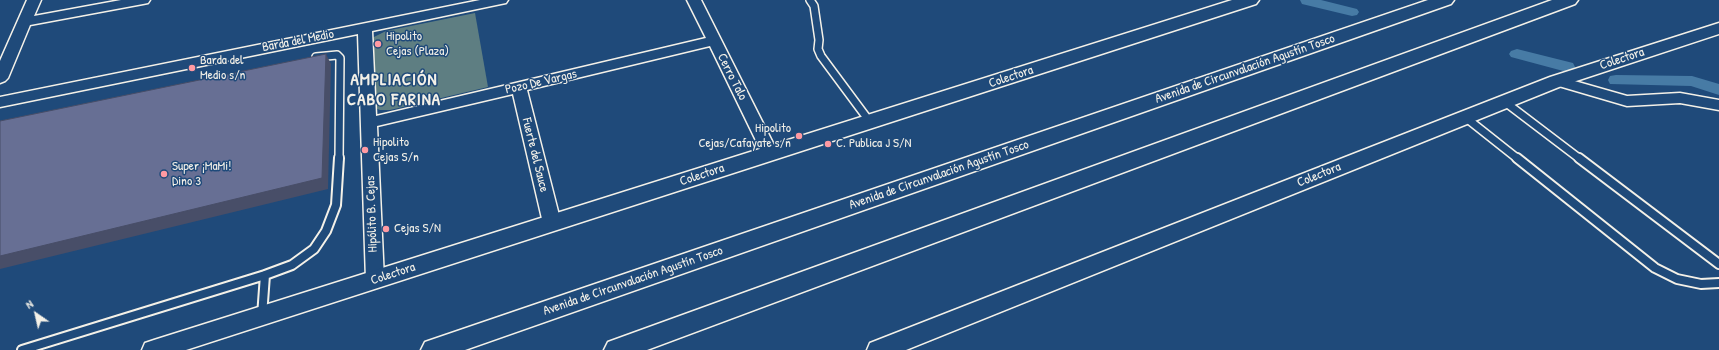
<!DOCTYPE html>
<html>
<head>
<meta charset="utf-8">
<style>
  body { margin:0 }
  #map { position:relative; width:1719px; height:350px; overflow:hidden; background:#1f4a7a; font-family:"Patrick Hand",sans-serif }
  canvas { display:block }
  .north { position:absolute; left:16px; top:294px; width:40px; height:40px; -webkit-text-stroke:3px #1f4a7a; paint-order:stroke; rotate:326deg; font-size:11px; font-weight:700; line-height:16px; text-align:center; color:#f4f1e8 }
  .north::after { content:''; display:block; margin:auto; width:14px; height:18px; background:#f4f1e8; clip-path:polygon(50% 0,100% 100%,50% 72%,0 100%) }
</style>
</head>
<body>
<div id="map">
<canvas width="1719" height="350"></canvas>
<div class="north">N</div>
</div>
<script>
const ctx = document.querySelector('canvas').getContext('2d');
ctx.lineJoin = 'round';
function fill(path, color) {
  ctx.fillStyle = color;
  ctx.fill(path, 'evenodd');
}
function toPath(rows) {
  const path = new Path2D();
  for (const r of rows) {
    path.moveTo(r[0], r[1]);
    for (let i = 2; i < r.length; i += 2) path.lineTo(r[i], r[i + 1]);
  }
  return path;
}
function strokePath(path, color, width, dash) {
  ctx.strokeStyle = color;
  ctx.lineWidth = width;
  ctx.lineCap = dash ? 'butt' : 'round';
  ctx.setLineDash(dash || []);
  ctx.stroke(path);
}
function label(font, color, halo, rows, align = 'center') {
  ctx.font = font + ' "Patrick Hand",sans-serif';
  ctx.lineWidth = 3;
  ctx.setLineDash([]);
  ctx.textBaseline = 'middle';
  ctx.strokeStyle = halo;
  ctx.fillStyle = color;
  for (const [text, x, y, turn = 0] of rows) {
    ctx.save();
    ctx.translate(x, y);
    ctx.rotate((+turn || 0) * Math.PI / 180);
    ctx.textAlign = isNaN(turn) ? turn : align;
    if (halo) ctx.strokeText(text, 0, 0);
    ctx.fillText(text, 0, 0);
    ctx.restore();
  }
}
const green = toPath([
  [475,13,488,87,390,110,380,110,373,107,372,38,386,31]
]);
const canal = toPath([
  [1300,0,1321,0,1357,9,1359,12,1357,15,1352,16,1302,4,1300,0],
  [1517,49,1573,63,1575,67,1573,71,1567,72,1511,57,1509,54,1511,51,1517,49],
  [1616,75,1692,76,1719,84,1719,95,1691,86,1610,84,1608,80,1610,76,1616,75]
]);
const serviceFar1 = toPath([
  [810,0,814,6,819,40,818,49,821,56,870,122],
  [316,57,337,55,340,58,339,159],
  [1505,102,1580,159],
  [1465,117,1518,159]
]);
const service = toPath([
  [1517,158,1655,268,1677,279,1701,284,1719,283],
  [1579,158,1719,264],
  [262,316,265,275],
  [22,350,265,275,292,265,314,249,326,231,336,205,339,158]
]);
const minor = toPath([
  [27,0,41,0,34,16,121,0,150,0,148,3,143,4,30,25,8,78,5,81,0,83,0,61,27,0],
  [480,0,508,0,506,3,501,4,372,31,376,116,706,38,687,0,701,0,778,153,776,157,770,159,764,157,710,46,527,90,561,223,558,228,552,230,546,228,543,223,513,94,377,126,384,280,382,285,375,287,368,285,366,280,358,34,0,107,0,97,480,0],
  [1557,76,1627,96,1680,93,1719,100,1719,110,1680,103,1627,106,1552,84,1549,81,1552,78,1557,76]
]);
const tertiary = toPath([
  [1232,0,1259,0,1256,4,186,350,142,350,145,343,154,340,1232,0],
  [1719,23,1719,34,1564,85,906,350,867,350,870,343,1550,77,1719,23]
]);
const motorway = toPath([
  [1428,0,1454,0,1451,4,465,350,421,350,425,342,1428,0],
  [1552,0,1578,0,1575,4,647,350,604,350,608,342,1552,0]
]);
const shadedWall = toPath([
  [326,54,331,64,328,189,0,269,0,256]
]);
const building = toPath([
  [326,54,322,178,0,256,0,121,326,54]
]);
const markers = [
  [378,44,4,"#ff9aa2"],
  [192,68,4,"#ff9aa2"],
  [799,136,4,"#ff9aa2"],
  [828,144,4,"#ff9aa2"],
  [365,150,4,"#ff9aa2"],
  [164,174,4,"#ff9aa2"],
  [386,229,4,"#ff9aa2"]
];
const poiNames = [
  ["Hipolito",386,37],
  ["Cejas (Plaza)",386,52],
  ["Barda del",200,61],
  ["Medio s/n",200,76],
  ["Hipolito",791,129,"right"],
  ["Cejas/Cafayate s/n",791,144,"right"],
  ["Hipolito",373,143],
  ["Cejas S/n",373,158],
  ["C. Publica J S/N",836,144],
  ["Super ¡MaMi!",172,167],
  ["Dino 3",172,182],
  ["Cejas S/N",394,229]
];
const streetNames = [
  ["Barda del Medio",298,41,-11],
  ["Colectora",1622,59,-18],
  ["Avenida de Circunvalación Agustín Tosco",1245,69,-19],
  ["Cerro Talo",732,77,63],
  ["Colectora",1011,77,-18],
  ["Pozo De Vargas",541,82,-13],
  ["Fuerte del Sauce",535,155,76],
  ["Colectora",702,175,-18],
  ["Avenida de Circunvalación Agustín Tosco",939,175,-19],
  ["Colectora",1319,175,-22],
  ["Hipólito B. Cejas",372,214,-92],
  ["Colectora",393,274,-18],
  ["Avenida de Circunvalación Agustín Tosco",633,281,-19]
];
const districtNames = [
  ["AMPLIACIÓN",394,80],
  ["CABO FARINA",394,100]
];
fill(green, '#5e7e82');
fill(canal, '#477ba5');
strokePath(serviceFar1, '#f4f1e8', 10);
strokePath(service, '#f4f1e8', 12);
strokePath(minor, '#f4f1e8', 3);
strokePath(tertiary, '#f4f1e8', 3);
strokePath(motorway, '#f4f1e8', 3);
strokePath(serviceFar1, '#1f4a7a', 7);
strokePath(service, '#1f4a7a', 8);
fill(minor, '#1f4a7a');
fill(tertiary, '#1f4a7a');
fill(motorway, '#1f4a7a');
fill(shadedWall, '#484e68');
fill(building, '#676f94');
strokePath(building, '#484e68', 1);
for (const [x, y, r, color] of markers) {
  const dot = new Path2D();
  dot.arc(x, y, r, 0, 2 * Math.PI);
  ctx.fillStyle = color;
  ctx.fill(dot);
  strokePath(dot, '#1f4a7a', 1.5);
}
label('13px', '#f4f1e8', '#1f4a7a', poiNames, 'left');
label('13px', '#f4f1e8', '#1f4a7a', streetNames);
ctx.letterSpacing = '1px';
label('bold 17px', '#f4f1e8', '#1f4a7a', districtNames);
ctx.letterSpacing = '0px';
</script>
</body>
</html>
